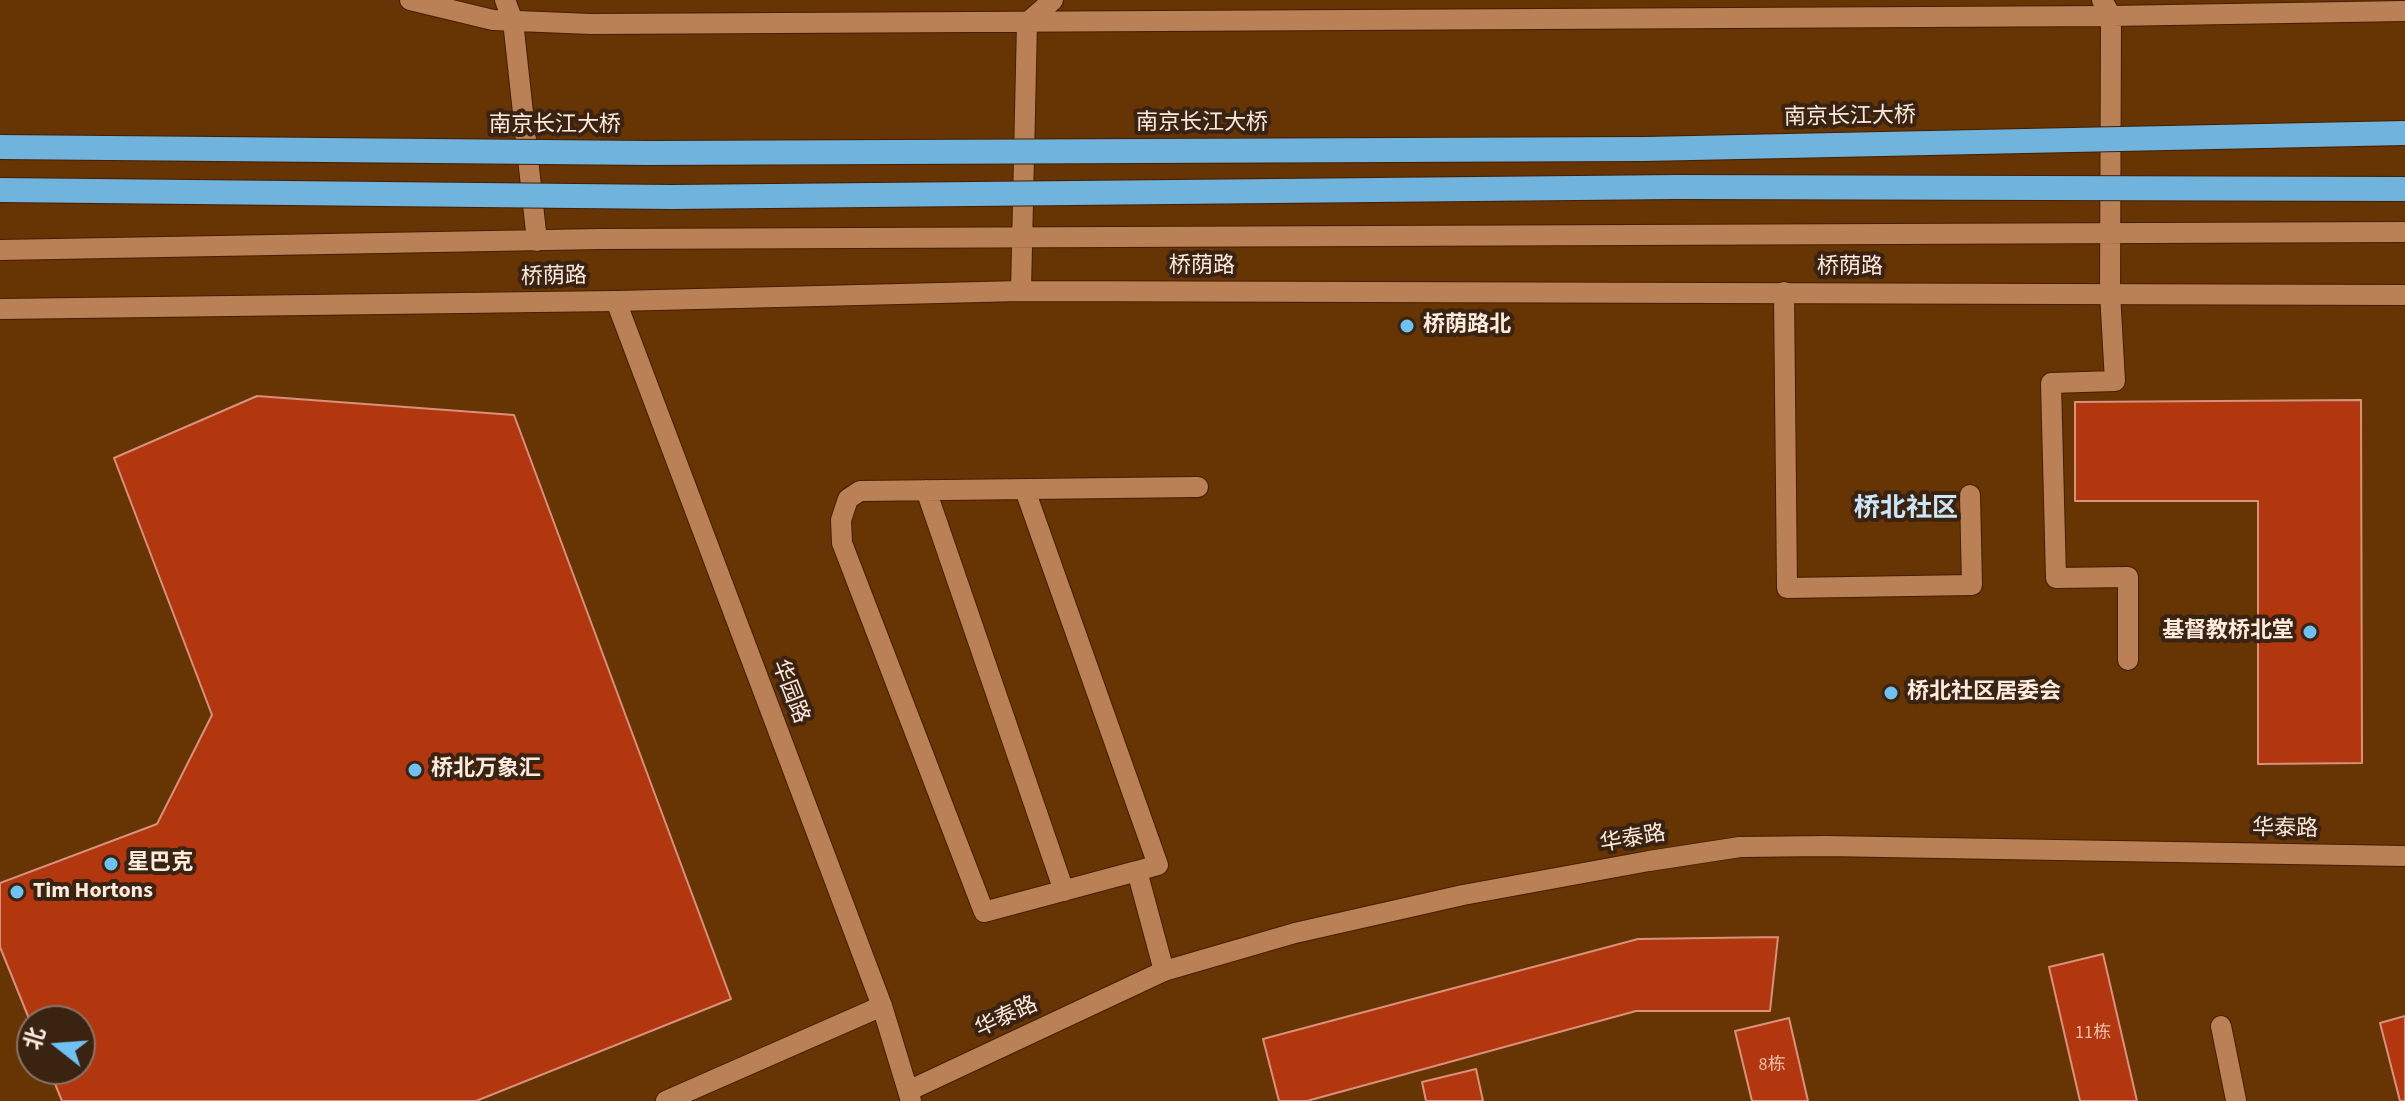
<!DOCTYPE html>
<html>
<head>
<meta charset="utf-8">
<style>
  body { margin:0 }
  #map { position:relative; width:2405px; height:1101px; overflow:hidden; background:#673403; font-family:"Source Sans 3","Noto Sans SC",sans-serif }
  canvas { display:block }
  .north { position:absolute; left:16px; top:1005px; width:80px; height:80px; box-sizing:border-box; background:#3b2312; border:2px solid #897364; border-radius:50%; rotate:287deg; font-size:22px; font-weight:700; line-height:32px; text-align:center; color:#feebde }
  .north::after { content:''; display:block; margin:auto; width:28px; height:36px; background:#6ec2f3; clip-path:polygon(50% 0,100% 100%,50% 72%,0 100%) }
</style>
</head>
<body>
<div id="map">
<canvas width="2405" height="1101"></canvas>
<div class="north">北</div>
</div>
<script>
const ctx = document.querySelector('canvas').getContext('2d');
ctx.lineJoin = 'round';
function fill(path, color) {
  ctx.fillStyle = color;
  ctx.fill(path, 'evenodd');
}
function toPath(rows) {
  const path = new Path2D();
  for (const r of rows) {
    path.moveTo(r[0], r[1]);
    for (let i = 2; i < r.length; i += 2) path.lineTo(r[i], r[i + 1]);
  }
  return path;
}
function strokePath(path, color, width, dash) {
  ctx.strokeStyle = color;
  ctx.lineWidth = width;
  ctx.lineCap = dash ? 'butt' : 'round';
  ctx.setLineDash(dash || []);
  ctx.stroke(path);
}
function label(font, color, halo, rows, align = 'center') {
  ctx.font = font + ' "Source Sans 3","Noto Sans SC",sans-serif';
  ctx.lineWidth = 8;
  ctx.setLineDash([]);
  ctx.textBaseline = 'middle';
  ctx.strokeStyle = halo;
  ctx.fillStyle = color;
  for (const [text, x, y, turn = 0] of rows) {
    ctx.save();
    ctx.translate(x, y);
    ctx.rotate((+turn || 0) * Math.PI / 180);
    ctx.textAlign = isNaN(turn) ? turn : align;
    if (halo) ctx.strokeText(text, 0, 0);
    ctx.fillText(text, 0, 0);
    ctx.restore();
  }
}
const building = toPath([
  [257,396,514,415,731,999,476,1101,62,1101,49,1069,80,1069,80,1021,32,1021,32,1026,0,947,0,883,157,824,212,715,114,458,257,396],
  [2361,400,2362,763,2258,764,2258,501,2075,501,2075,402,2361,400],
  [1778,937,1770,1011,1636,1011,1307,1101,1279,1101,1263,1039,1638,939,1778,937],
  [2103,954,2137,1101,2080,1101,2049,967,2103,954],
  [2405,1016,2405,1101,2400,1101,2380,1023,2405,1016],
  [1789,1018,1808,1101,1752,1101,1735,1031,1789,1018],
  [1476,1069,1483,1101,1426,1101,1422,1082,1476,1069]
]);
const lane = toPath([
  [505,0,513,21],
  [2102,0,2111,16],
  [1027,23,1053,0],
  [1784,292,1787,588,1972,585,1970,495],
  [2110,293,2115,381,2051,383,2056,578,2128,577,2128,660],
  [926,490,1064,891],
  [1025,490,1158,865,1137,871],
  [1164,971,1137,871,984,912,842,543,841,520,848,499,860,491,1198,487],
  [2221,1026,2236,1100],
  [666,1101,882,1006]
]);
const street = toPath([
  [616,301,882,1006,911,1101],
  [908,1091,1164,971,1295,933,1463,895,1649,861,1740,847,1825,846,2405,856]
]);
const secondary = toPath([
  [410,0,493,20,591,24,2111,16,2405,11],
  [513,21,537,241],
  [0,250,600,239,2405,232],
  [1021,291,1027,23],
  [2110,293,2111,16],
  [0,309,616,301,1021,291,2405,295]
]);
const highwayBridge = toPath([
  [0,147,649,153,1645,149,2405,133],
  [0,190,671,197,1677,187,2405,189]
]);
const markers = [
  [1407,326,8,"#6ec2f3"],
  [2310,632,8,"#6ec2f3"],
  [1891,693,8,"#6ec2f3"],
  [415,770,8,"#6ec2f3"],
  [111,864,8,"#6ec2f3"],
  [17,892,8,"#6ec2f3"]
];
const numberNames = [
  ["11栋",2093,1034],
  ["8栋",1772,1066]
];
const streetNames = [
  ["南京长江大桥",1850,118,-1],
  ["南京长江大桥",1202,124],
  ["南京长江大桥",555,126],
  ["桥荫路",1202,267],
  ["桥荫路",1850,268],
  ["桥荫路",554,278,-1],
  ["华园路",789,692,69],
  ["华泰路",2285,830,1],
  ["华泰路",1633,840,-10],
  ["华泰路",1007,1018,-25]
];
const poiNames = [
  ["桥荫路北",1423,326],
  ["基督教桥北堂",2294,632,"right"],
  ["桥北社区居委会",1907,693],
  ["桥北万象汇",431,770],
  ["星巴克",127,864],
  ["Tim Hortons",33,892]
];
const quarterNames = [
  ["桥北社区",1906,510]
];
fill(building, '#b2370f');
strokePath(building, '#d8917d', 2);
strokePath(lane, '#441e00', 22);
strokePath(street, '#441e00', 22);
strokePath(secondary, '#441e00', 22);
strokePath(lane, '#ba8157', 20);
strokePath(street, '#ba8157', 20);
strokePath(secondary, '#ba8157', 20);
strokePath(highwayBridge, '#441e00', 26, []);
strokePath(highwayBridge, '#70b4dd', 24);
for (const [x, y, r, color] of markers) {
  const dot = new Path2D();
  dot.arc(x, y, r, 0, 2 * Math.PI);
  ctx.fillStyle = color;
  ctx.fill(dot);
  strokePath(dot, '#3b2312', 3);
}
label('18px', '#ebbeaa', null, numberNames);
label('22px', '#feebde', '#3b2312', streetNames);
label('bold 22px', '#feebde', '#3b2312', poiNames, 'left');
label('bold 26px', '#cae7fa', '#3b2312', quarterNames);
</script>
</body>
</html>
